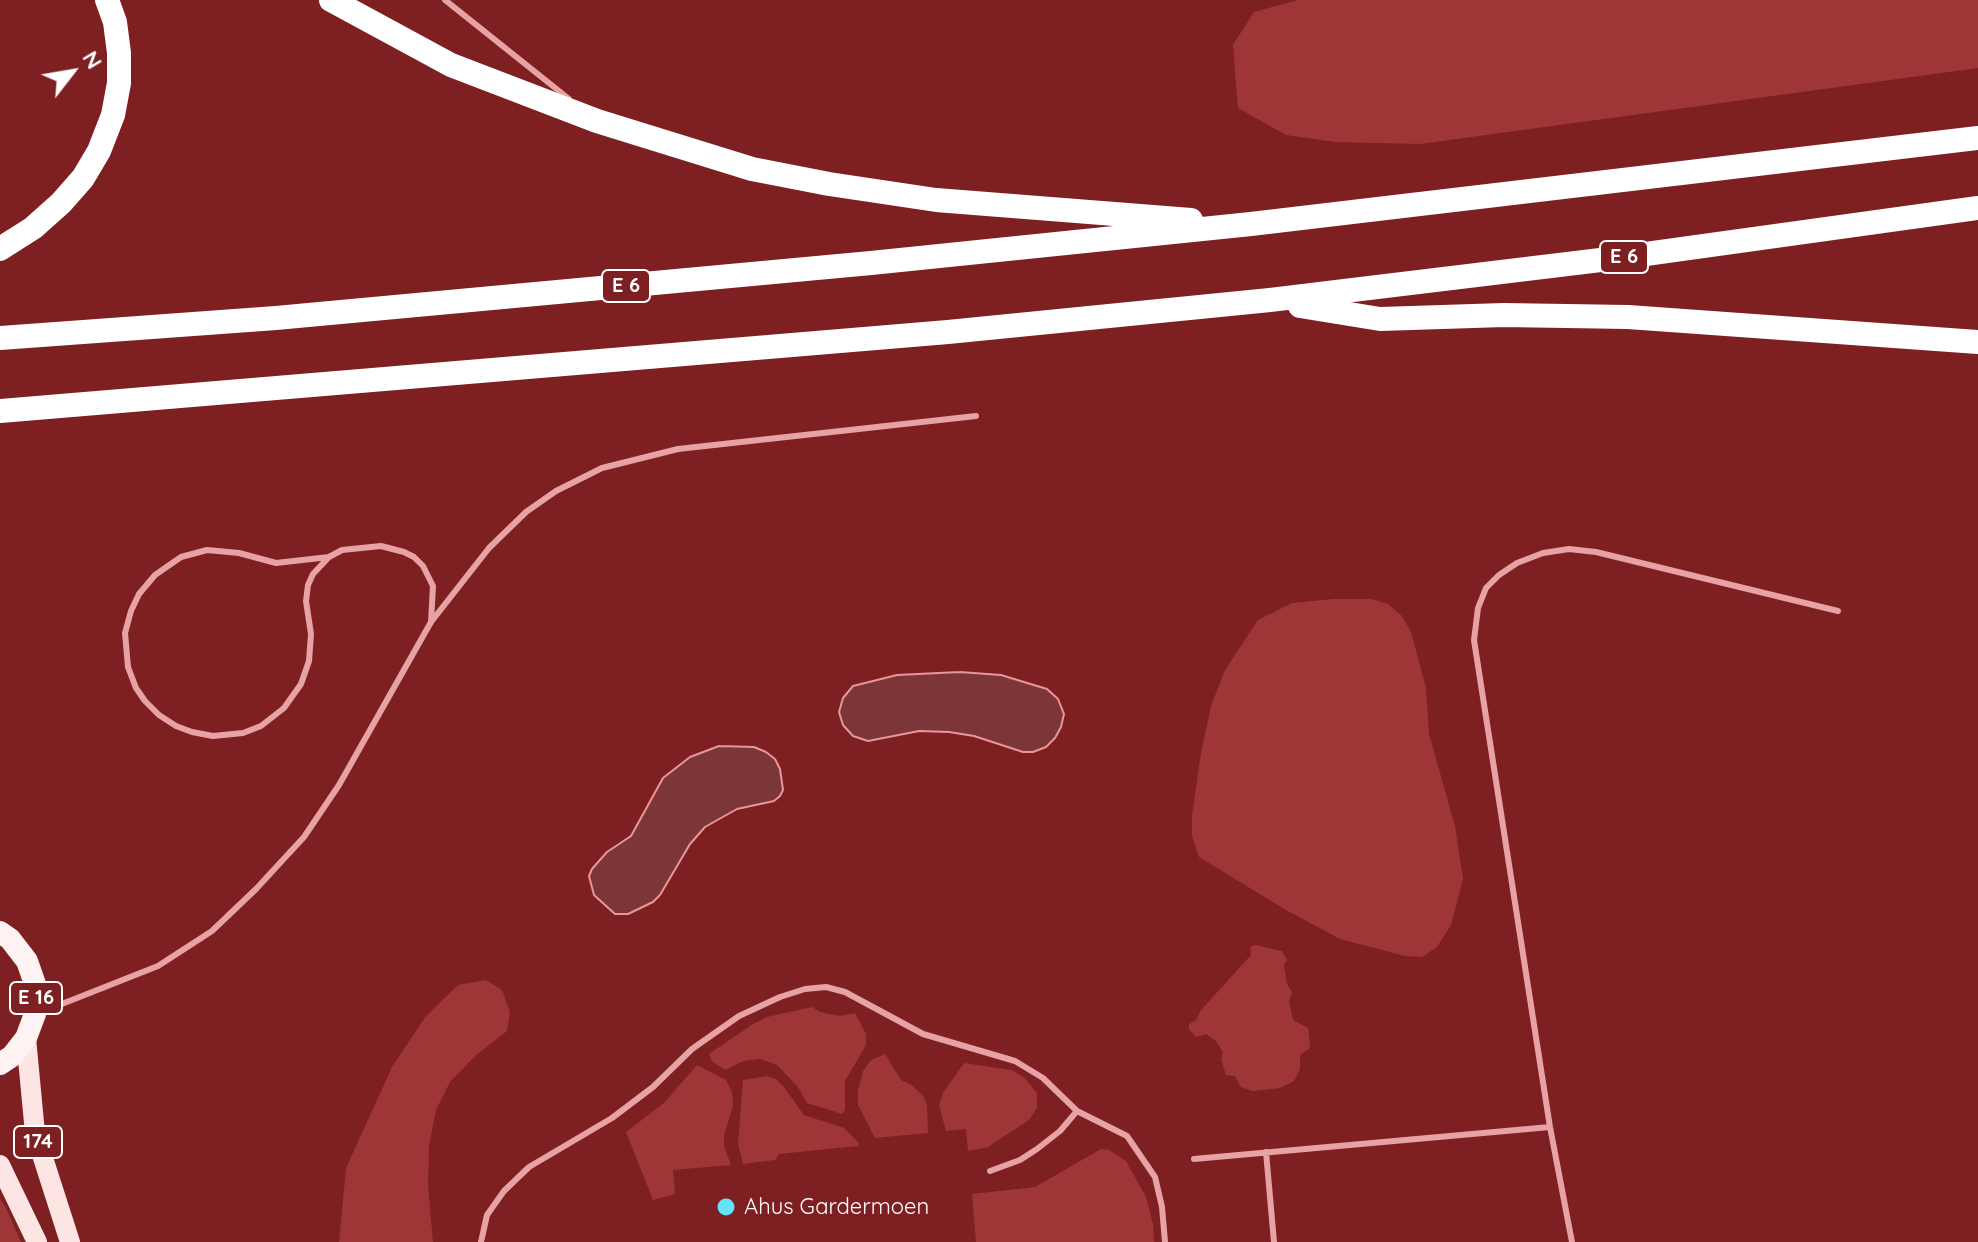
<!DOCTYPE html>
<html>
<head>
<meta charset="utf-8">
<style>
  body { margin:0 }
  #map { position:relative; width:1978px; height:1242px; overflow:hidden; background:#7e1f21; font-family:Quicksand,sans-serif }
  canvas { display:block }
  .north { position:absolute; left:32px; top:32px; width:80px; height:80px; -webkit-text-stroke:6px #7e1f21; paint-order:stroke; rotate:59deg; font-size:22px; font-weight:700; line-height:32px; text-align:center; color:#fff }
  .north::after { content:''; display:block; margin:auto; width:28px; height:36px; background:#fff; clip-path:polygon(50% 0,100% 100%,50% 72%,0 100%) }
</style>
</head>
<body>
<div id="map">
<canvas width="1978" height="1242"></canvas>
<div class="north">N</div>
</div>
<script>
const ctx = document.querySelector('canvas').getContext('2d');
ctx.lineJoin = 'round';
function fill(path, color) {
  ctx.fillStyle = color;
  ctx.fill(path, 'evenodd');
}
function toPath(rows) {
  const path = new Path2D();
  for (const r of rows) {
    path.moveTo(r[0], r[1]);
    for (let i = 2; i < r.length; i += 2) path.lineTo(r[i], r[i + 1]);
  }
  return path;
}
function strokePath(path, color, width, dash) {
  ctx.strokeStyle = color;
  ctx.lineWidth = width;
  ctx.lineCap = dash ? 'butt' : 'round';
  ctx.setLineDash(dash || []);
  ctx.stroke(path);
}
function label(font, color, halo, rows, align = 'center') {
  ctx.font = font + ' Quicksand,sans-serif';
  ctx.lineWidth = 6;
  ctx.setLineDash([]);
  ctx.textBaseline = 'middle';
  ctx.strokeStyle = halo;
  ctx.fillStyle = color;
  for (const [text, x, y, turn = 0] of rows) {
    ctx.save();
    ctx.translate(x, y);
    ctx.rotate((+turn || 0) * Math.PI / 180);
    ctx.textAlign = isNaN(turn) ? turn : align;
    if (halo) ctx.strokeText(text, 0, 0);
    ctx.fillText(text, 0, 0);
    ctx.restore();
  }
}
const green = toPath([
  [1298,0,1978,0,1978,68,1420,144,1335,142,1286,135,1238,108,1233,45,1254,12],
  [1334,599,1371,599,1388,604,1402,616,1411,632,1426,688,1429,734,1455,826,1463,879,1451,925,1437,947,1422,957,1405,956,1340,939,1286,910,1199,857,1192,836,1192,815,1201,753,1211,706,1225,670,1258,620,1292,603],
  [1255,945,1282,951,1287,960,1284,965,1287,984,1292,992,1289,1001,1293,1020,1308,1028,1310,1043,1309,1049,1300,1055,1300,1069,1294,1081,1280,1088,1253,1091,1241,1087,1235,1076,1226,1075,1221,1059,1223,1053,1216,1041,1206,1034,1196,1037,1189,1029,1189,1024,1196,1020,1201,1010,1251,955,1250,947],
  [486,980,502,990,510,1012,507,1031,475,1056,450,1082,436,1110,429,1146,428,1185,433,1242,339,1242,346,1168,392,1067,426,1016,458,985],
  [812,1007,820,1012,840,1016,855,1013,866,1034,866,1045,845,1081,845,1110,842,1114,807,1103,798,1087,777,1065,760,1059,743,1061,725,1070,712,1061,709,1054,753,1024,767,1017],
  [885,1054,901,1080,913,1086,924,1097,927,1105,928,1133,875,1138,858,1105,858,1090,863,1071,871,1060],
  [964,1063,1011,1070,1024,1077,1037,1093,1037,1108,1029,1120,988,1147,968,1151,966,1129,946,1131,939,1105,943,1093],
  [697,1065,726,1080,732,1092,733,1106,724,1135,724,1146,731,1165,673,1170,675,1194,653,1200,626,1132,664,1103],
  [767,1076,776,1079,783,1086,804,1115,844,1128,859,1143,858,1146,779,1154,775,1160,743,1164,738,1144,743,1080],
  [1101,1149,1109,1150,1126,1161,1146,1197,1153,1224,1154,1242,976,1242,972,1194,1035,1187],
  [0,1198,6,1208,21,1242,0,1242]
]);
const water = toPath([
  [960,672,1001,675,1047,689,1058,699,1064,714,1061,727,1055,738,1046,747,1033,752,1023,752,974,736,949,732,919,731,868,741,853,736,843,725,839,712,843,698,853,686,897,675,960,672],
  [719,746,754,747,766,752,775,759,780,769,783,790,780,796,774,801,737,809,705,827,690,844,660,895,653,902,628,914,615,914,594,895,589,876,592,869,607,852,631,836,663,778,690,757,719,746]
]);
const service = toPath([
  [445,0,569,99],
  [329,557,276,563,239,553,207,550,181,557,155,575,139,594,131,611,125,633,128,667,136,688,145,701,159,715,176,726,192,732,213,736,243,733,261,726,284,708,301,684,309,661,311,634,306,601,308,585,313,574,329,557,342,550,381,546,404,552,414,557,423,566,433,586,431,622],
  [39,1013,158,966,212,931,256,889,304,837,339,785,431,622,489,548,526,512,556,491,602,468,678,449,976,416],
  [1266,1152,1274,1242],
  [1194,1159,1550,1127],
  [990,1171,1020,1160,1037,1149,1060,1131,1077,1111],
  [481,1242,487,1215,504,1191,529,1167,612,1118,653,1087,692,1049,739,1016,780,997,805,989,826,987,845,992,923,1034,1015,1061,1043,1078,1077,1111,1127,1136,1155,1177,1162,1207,1165,1242],
  [1572,1242,1550,1127,1474,640,1478,608,1486,588,1499,575,1517,563,1543,553,1569,549,1596,552,1838,611]
]);
const primary = toPath([
  [26,1038,35,1133,70,1242],
  [0,1165,37,1242]
]);
const trunk = toPath([
  [0,932,10,939,27,961,36,987,35,1014,26,1038,12,1056,0,1064]
]);
const motorway = toPath([
  [331,0,451,65,597,121,752,169,829,184,936,200,1191,220],
  [0,249,33,228,61,203,83,178,99,151,113,115,119,83,119,53,115,22,107,0],
  [1300,306,1380,319,1504,315,1628,317,1978,342],
  [0,338,276,318,871,263,1251,224,1978,138],
  [0,411,948,332,1270,300,1617,258,1978,208]
]);
const markers = [
  [726,1207,10,"#62e3f6"]
];
const shields = [
  [1624,257,48],
  [626,286,48],
  [36,998,52],
  [38,1142,48]
];
const shieldNames = [
  ["E 6",1624,257],
  ["E 6",626,286],
  ["E 16",36,998],
  ["174",38,1142]
];
const poiNames = [
  ["Ahus Gardermoen",744,1207]
];
fill(green, '#9e3638');
fill(water, '#7d3638');
strokePath(water, '#e9969a', 2);
strokePath(service, '#e7a2a5', 6);
strokePath(primary, '#fde5e4', 20);
strokePath(trunk, '#fef2f2', 22);
strokePath(motorway, '#fff', 24);
for (const [x, y, r, color] of markers) {
  const dot = new Path2D();
  dot.arc(x, y, r, 0, 2 * Math.PI);
  ctx.fillStyle = color;
  ctx.fill(dot);
  strokePath(dot, '#7e1f21', 3);
}
for (const [x, y, w] of shields) {
  const box = new Path2D();
  box.roundRect(x - w / 2, y - 16, w, 32, 6);
  ctx.fillStyle = '#7e1f21';
  ctx.fill(box);
  strokePath(box, '#fff', 2);
}
label('bold 20px', '#fff', null, shieldNames);
label('22px', '#fff', '#7e1f21', poiNames, 'left');
</script>
</body>
</html>
